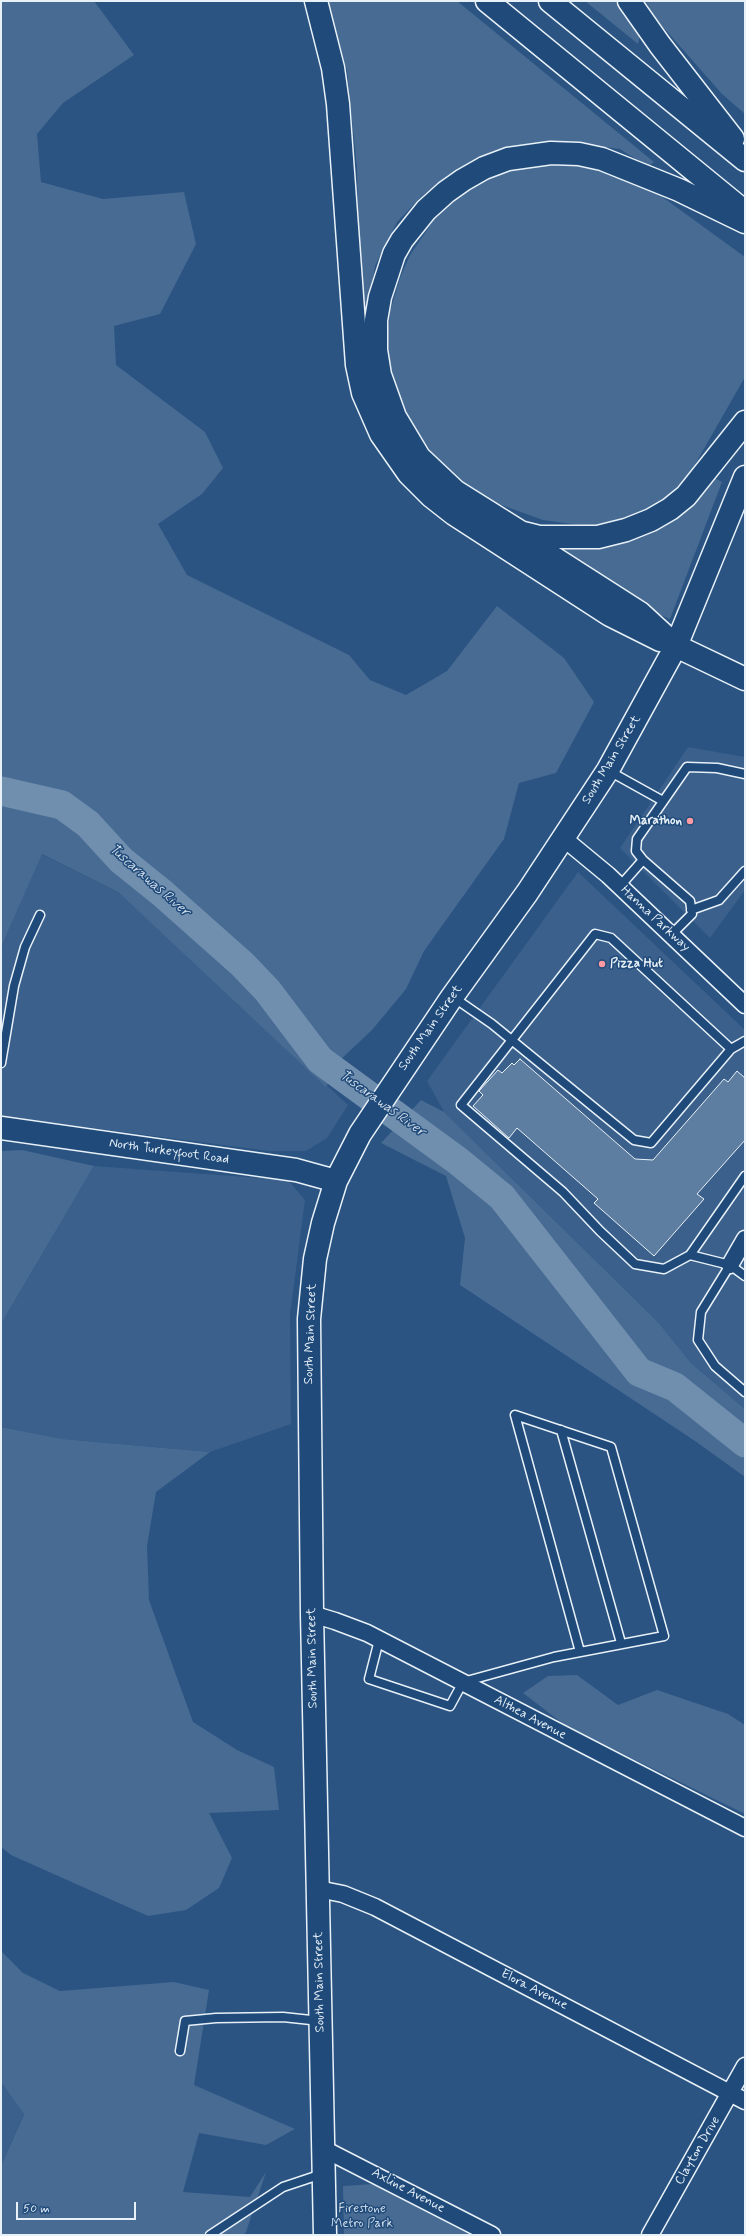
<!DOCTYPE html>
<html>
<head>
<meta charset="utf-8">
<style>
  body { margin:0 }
  #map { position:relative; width:746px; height:2236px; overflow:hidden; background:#2b5482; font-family:Mynerve,sans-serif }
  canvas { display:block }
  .frame { position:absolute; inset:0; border:2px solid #e8f1f8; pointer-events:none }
  .scale { position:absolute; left:16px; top:2202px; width:120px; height:18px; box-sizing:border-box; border:2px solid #e8f1f8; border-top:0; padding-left:5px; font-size:12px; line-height:14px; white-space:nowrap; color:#e8f1f8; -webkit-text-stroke:3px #1f4a7a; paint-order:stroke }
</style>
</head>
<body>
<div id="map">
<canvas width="746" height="2236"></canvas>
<div class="frame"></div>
<div class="scale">50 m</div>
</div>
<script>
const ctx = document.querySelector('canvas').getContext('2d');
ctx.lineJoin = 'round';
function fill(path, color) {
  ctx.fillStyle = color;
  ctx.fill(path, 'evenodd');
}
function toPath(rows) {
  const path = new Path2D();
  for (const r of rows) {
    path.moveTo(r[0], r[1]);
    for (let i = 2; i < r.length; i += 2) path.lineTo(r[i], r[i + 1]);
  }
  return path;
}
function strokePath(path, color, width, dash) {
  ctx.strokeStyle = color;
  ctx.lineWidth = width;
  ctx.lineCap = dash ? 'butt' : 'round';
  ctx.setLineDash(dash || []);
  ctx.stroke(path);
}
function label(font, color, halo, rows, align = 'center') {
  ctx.font = font + ' Mynerve,sans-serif';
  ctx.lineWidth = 3;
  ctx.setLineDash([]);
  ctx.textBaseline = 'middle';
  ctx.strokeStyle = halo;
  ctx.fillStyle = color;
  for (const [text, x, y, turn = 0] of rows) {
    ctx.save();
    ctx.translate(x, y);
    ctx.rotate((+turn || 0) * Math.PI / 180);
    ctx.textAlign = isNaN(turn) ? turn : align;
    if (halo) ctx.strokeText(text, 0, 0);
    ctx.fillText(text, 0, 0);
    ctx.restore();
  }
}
const built = toPath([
  [688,747,745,757,745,890,710,938,620,848],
  [41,854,118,892,348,1105,327,1138,306,1151,269,1151,1,1116,1,947],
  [578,872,745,1030,745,1409,691,1363,658,1322,444,1112,427,1081],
  [94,1166,288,1180,305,1200,290,1315,291,1424,210,1452,63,1439,1,1427,1,1324],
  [1,2082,24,2113,1,2166]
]);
const green = toPath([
  [1,1,94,1,134,55,63,103,37,134,41,182,103,199,184,192,196,244,160,314,114,326,116,365,205,432,223,468,202,494,158,524,187,575,349,655,370,680,406,695,447,671,497,606,564,658,594,702,556,773,519,783,504,839,424,951,406,989,372,1030,339,1061,326,1087,118,892,42,854,1,947],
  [327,1,457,1,654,162,648,167,620,149,559,141,490,153,448,175,422,196,397,222,375,266,369,309,360,312,357,168,347,71],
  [585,1,619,1,640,35,638,44],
  [645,1,745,1,745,114,722,94,655,18],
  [576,160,646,185,745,257,745,377,689,475,654,509,594,527,543,520,485,499,442,467,402,410,386,350,390,311,400,278,410,255,442,208,458,193,509,169],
  [715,478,722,482,670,619,646,609,546,544,696,498],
  [421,1100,444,1112,658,1322,691,1363,745,1409,745,1477,695,1441,460,1285,465,1238,446,1176,381,1143],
  [22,1150,94,1166,1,1324,1,1151],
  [1,1427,63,1439,210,1452,156,1492,147,1546,149,1600,193,1722,237,1750,274,1767,279,1810,209,1813,232,1858,219,1888,186,1910,148,1916,11,1855,1,1847],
  [577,1675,618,1705,657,1690,728,1714,745,1725,745,1814,566,1726,523,1693,548,1676],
  [1,1951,23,1973,60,1991,174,1982,209,1990,194,2085,295,2129,266,2145,199,2133,183,2192,250,2197,266,2172,246,2232,243,2235,1,2235,1,2166,24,2114,1,2082],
  [373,2184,471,2235,344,2235,343,2186]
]);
const river = toPath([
  [1,791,62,805,88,824,121,860,162,893,242,964,267,990,320,1060,458,1161,502,1197,639,1372,675,1387,745,1443]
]);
const building = toPath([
  [520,1059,635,1159,653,1160,724,1079,728,1082,737,1071,745,1078,745,1140,697,1194,704,1199,654,1256,594,1203,598,1199,517,1128,509,1138,473,1106,483,1095,479,1091,498,1070,502,1073,512,1063,514,1065,520,1059]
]);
const lane = toPath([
  [609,771,663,801],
  [620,886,643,860],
  [691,910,719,900,745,871],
  [671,935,692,914,690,901,643,860,636,851,637,839,687,767,717,768,745,774],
  [453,997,492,1024,634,1140,651,1143,731,1049,745,1041],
  [731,1049,611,938,595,934,461,1105,563,1192,600,1231,635,1264,664,1269,690,1255,745,1176],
  [1,1063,14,986,25,947,40,915],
  [690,1255,730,1265,745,1276],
  [730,1265,701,1312,698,1340,715,1366,745,1392],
  [561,1430,621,1643],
  [379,1640,369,1679,450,1706,463,1682,554,1657,664,1636,611,1447,515,1415,580,1652],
  [180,2051,185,2021,216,2018,283,2017,320,2021],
  [210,2235,283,2187,322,2174]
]);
const street = toPath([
  [562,837,608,875,745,1005],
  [730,1265,745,1239],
  [312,1614,335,1621,367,1633,745,1828],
  [318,1889,343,1894,375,1907,745,2101],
  [324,2149,492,2235],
  [650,2235,745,2066]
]);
const secondary = toPath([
  [1,1128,296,1170,336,1181],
  [325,2235,312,1614,309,1319,315,1259,323,1223,336,1181,360,1134,452,997,527,893,608,770,676,646,745,679]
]);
const primary = toPath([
  [676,646,745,477]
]);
const highway = toPath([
  [316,1,333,68,338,104,357,365,363,393,381,434,409,474,431,496,454,514,610,615,660,640],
  [487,1,745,212],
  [550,1,745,160],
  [629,1,660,45,733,139],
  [523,533,539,537,598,537,626,530,651,520,670,509,686,496,745,422],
  [676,646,640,613,540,549,522,533,455,491,419,457,395,417,380,375,376,350,376,320,380,297,394,254,402,240,426,210,446,192,463,180,484,168,508,159,551,153,579,154,602,159,679,190,745,222]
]);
const markers = [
  [690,821,4,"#ff9aa2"],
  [602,964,4,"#ff9aa2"]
];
const streetNames = [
  ["South Main Street",612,760,-59],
  ["Hanna Parkway",655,919,43],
  ["South Main Street",431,1028,-55],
  ["North Turkeyfoot Road",169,1152,8],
  ["South Main Street",311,1334,-88],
  ["South Main Street",313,1658,-91],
  ["Althea Avenue",530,1718,28],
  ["South Main Street",320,1982,-91],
  ["Elora Avenue",534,1990,27],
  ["Clayton Drive",698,2151,-60],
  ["Axline Avenue",408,2191,28]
];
const poiNames = [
  ["Marathon",682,821],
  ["Pizza Hut",610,964,"left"]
];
const parkNames = [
  ["Firestone",362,2209],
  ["Metro Park",362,2224]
];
const waterNames = [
  ["Tuscarawas River",149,881,41],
  ["Tuscarawas River",382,1104,36]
];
fill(built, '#3a608b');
fill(green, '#476b93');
strokePath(river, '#708ead', 29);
fill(building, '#5d7da1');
strokePath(building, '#e8f1f8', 1);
strokePath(lane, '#e8f1f8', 11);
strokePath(street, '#e8f1f8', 19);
strokePath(secondary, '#e8f1f8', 25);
strokePath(primary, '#e8f1f8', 25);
strokePath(highway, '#e8f1f8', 25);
strokePath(lane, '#1f4a7a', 8);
strokePath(street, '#1f4a7a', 16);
strokePath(secondary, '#1f4a7a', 22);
strokePath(primary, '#1f4a7a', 22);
strokePath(highway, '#1f4a7a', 22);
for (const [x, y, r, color] of markers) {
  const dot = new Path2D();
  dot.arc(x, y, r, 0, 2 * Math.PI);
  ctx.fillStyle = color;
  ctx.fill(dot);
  strokePath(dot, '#1f4a7a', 1.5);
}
label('13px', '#e8f1f8', '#1f4a7a', streetNames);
label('bold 13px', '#e8f1f8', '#1f4a7a', poiNames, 'right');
label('13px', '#d0dde9', '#1f4a7a', parkNames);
label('italic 14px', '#d0dde9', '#1f4a7a', waterNames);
</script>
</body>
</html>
